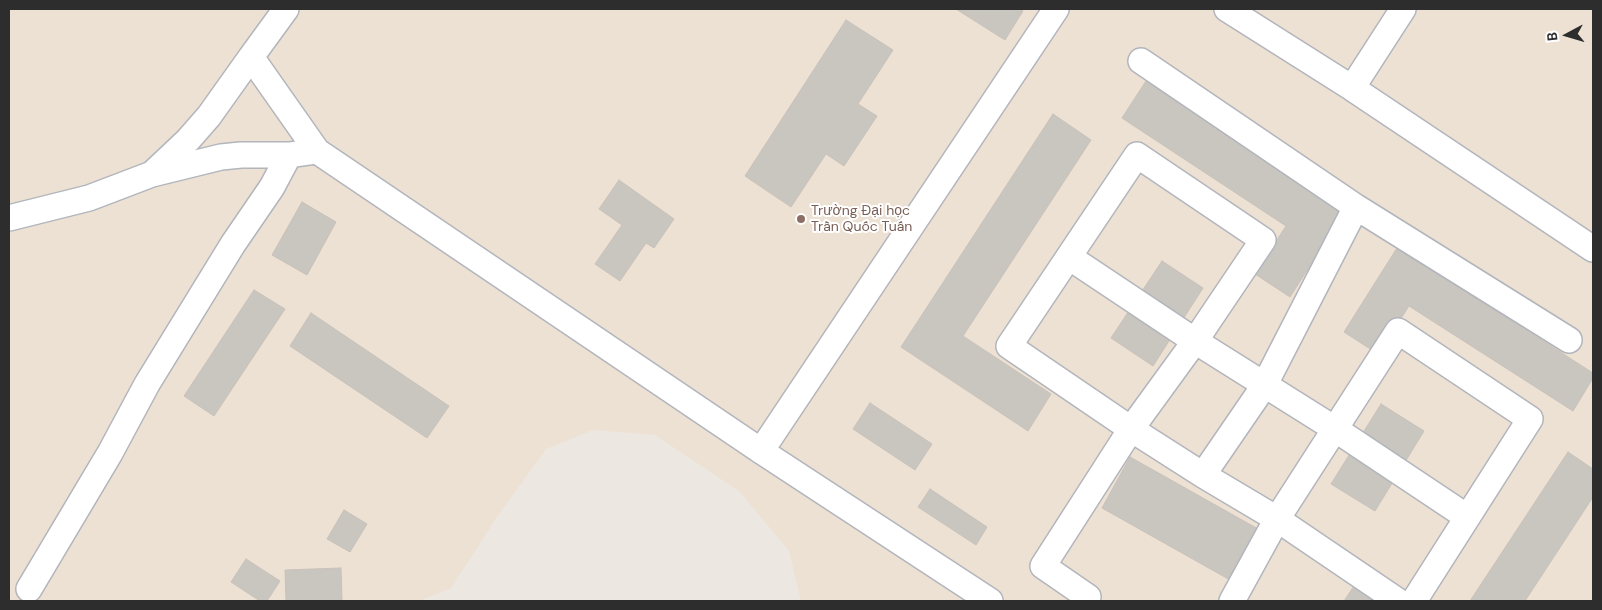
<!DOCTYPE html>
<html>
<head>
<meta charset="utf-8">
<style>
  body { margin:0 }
  #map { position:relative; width:1602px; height:610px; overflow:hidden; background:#ede7e1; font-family:"DM Sans",sans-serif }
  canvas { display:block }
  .frame { position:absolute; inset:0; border:10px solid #2d2d2d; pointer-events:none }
  .north { position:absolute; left:1542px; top:10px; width:50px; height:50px; -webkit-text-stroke:4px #fff; paint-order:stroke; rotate:264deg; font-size:14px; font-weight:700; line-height:20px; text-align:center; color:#2d2d2d }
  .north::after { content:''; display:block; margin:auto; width:18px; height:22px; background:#2d2d2d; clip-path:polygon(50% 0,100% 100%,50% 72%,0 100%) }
</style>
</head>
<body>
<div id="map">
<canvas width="1602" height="610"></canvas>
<div class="frame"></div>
<div class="north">B</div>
</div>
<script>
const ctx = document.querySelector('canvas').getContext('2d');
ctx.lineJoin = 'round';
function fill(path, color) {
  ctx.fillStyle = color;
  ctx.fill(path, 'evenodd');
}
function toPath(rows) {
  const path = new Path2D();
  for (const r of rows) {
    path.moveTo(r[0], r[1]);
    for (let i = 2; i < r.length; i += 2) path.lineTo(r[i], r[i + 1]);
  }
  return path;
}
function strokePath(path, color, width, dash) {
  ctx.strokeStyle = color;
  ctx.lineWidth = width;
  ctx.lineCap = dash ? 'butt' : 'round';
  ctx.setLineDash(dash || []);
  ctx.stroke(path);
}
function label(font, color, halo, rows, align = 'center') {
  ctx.font = font + ' "DM Sans",sans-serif';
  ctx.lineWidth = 4;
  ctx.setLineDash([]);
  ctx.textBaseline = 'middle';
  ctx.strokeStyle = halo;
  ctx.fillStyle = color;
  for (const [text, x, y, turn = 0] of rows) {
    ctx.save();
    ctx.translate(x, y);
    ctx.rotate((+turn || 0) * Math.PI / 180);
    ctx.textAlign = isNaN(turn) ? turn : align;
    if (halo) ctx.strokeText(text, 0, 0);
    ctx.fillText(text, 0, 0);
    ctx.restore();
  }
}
const education = toPath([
  [9,9,1593,9,1593,601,801,601,789,551,739,491,655,435,593,430,546,449,497,517,451,588,419,601,9,601]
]);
const building = toPath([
  [956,9,1020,9,1023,11,1005,40,956,9],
  [846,20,893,50,858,104,877,116,844,166,826,154,791,207,745,176,846,20],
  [1146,81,1345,211,1290,297,1255,274,1286,226,1122,118,1146,81],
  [1053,114,1091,140,963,336,1051,394,1028,431,901,347,1053,114],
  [619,180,674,219,654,248,646,243,620,281,595,264,622,225,599,209,619,180],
  [302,202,336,222,307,275,272,255,302,202],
  [1397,248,1593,373,1593,378,1573,411,1409,306,1378,354,1344,332,1397,248],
  [1162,261,1203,288,1153,366,1111,338,1162,261],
  [254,290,285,309,214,416,184,396,254,290],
  [311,313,449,406,427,438,290,346,311,313],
  [870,403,932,444,915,470,853,429,870,403],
  [1381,404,1424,431,1375,511,1331,484,1381,404],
  [1568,452,1593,469,1593,497,1525,601,1470,601,1568,452],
  [1130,457,1267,534,1239,585,1102,508,1130,457],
  [930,489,987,527,976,545,918,507,930,489],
  [344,510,367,524,350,552,327,539,344,510],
  [246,559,280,581,267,601,260,601,231,582,246,559],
  [341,568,342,601,286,601,285,570,341,568],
  [1356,583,1384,601,1344,601,1356,583]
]);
const minor = toPath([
  [286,9,251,57,317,151,761,451,990,601],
  [1227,9,1352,88,1593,249],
  [1141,61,1356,207,1264,386,1203,475],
  [1352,88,1403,9],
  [153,173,188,140,209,116,251,57],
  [1356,207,1569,340],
  [9,218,89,198,152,174,221,157,241,155,289,155],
  [1069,257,1195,341,1335,429,1467,517],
  [761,451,1056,9],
  [29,589,110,453,147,384,233,244,272,187,289,155,317,151],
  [1085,601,1088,597,1043,566,1131,429,1195,341,1263,240,1137,155,1009,346,1131,429,1203,475,1277,519,1398,601],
  [1232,601,1277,519,1398,331,1530,419,1414,601]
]);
const markers = [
  [801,219,5,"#8d6e63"]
];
const educationNames = [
  ["Trường Đại học",811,211],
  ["Trần Quốc Tuấn",811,227]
];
fill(education, '#ede1d3');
fill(building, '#c9c5bf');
strokePath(building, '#c9c2bb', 1);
strokePath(minor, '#b2b5bc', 28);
strokePath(minor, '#fff', 25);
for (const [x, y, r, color] of markers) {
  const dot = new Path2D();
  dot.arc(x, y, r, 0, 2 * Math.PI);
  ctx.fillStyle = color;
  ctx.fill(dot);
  strokePath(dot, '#fff', 2);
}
label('14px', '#785e54', '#fff', educationNames, 'left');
</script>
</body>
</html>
